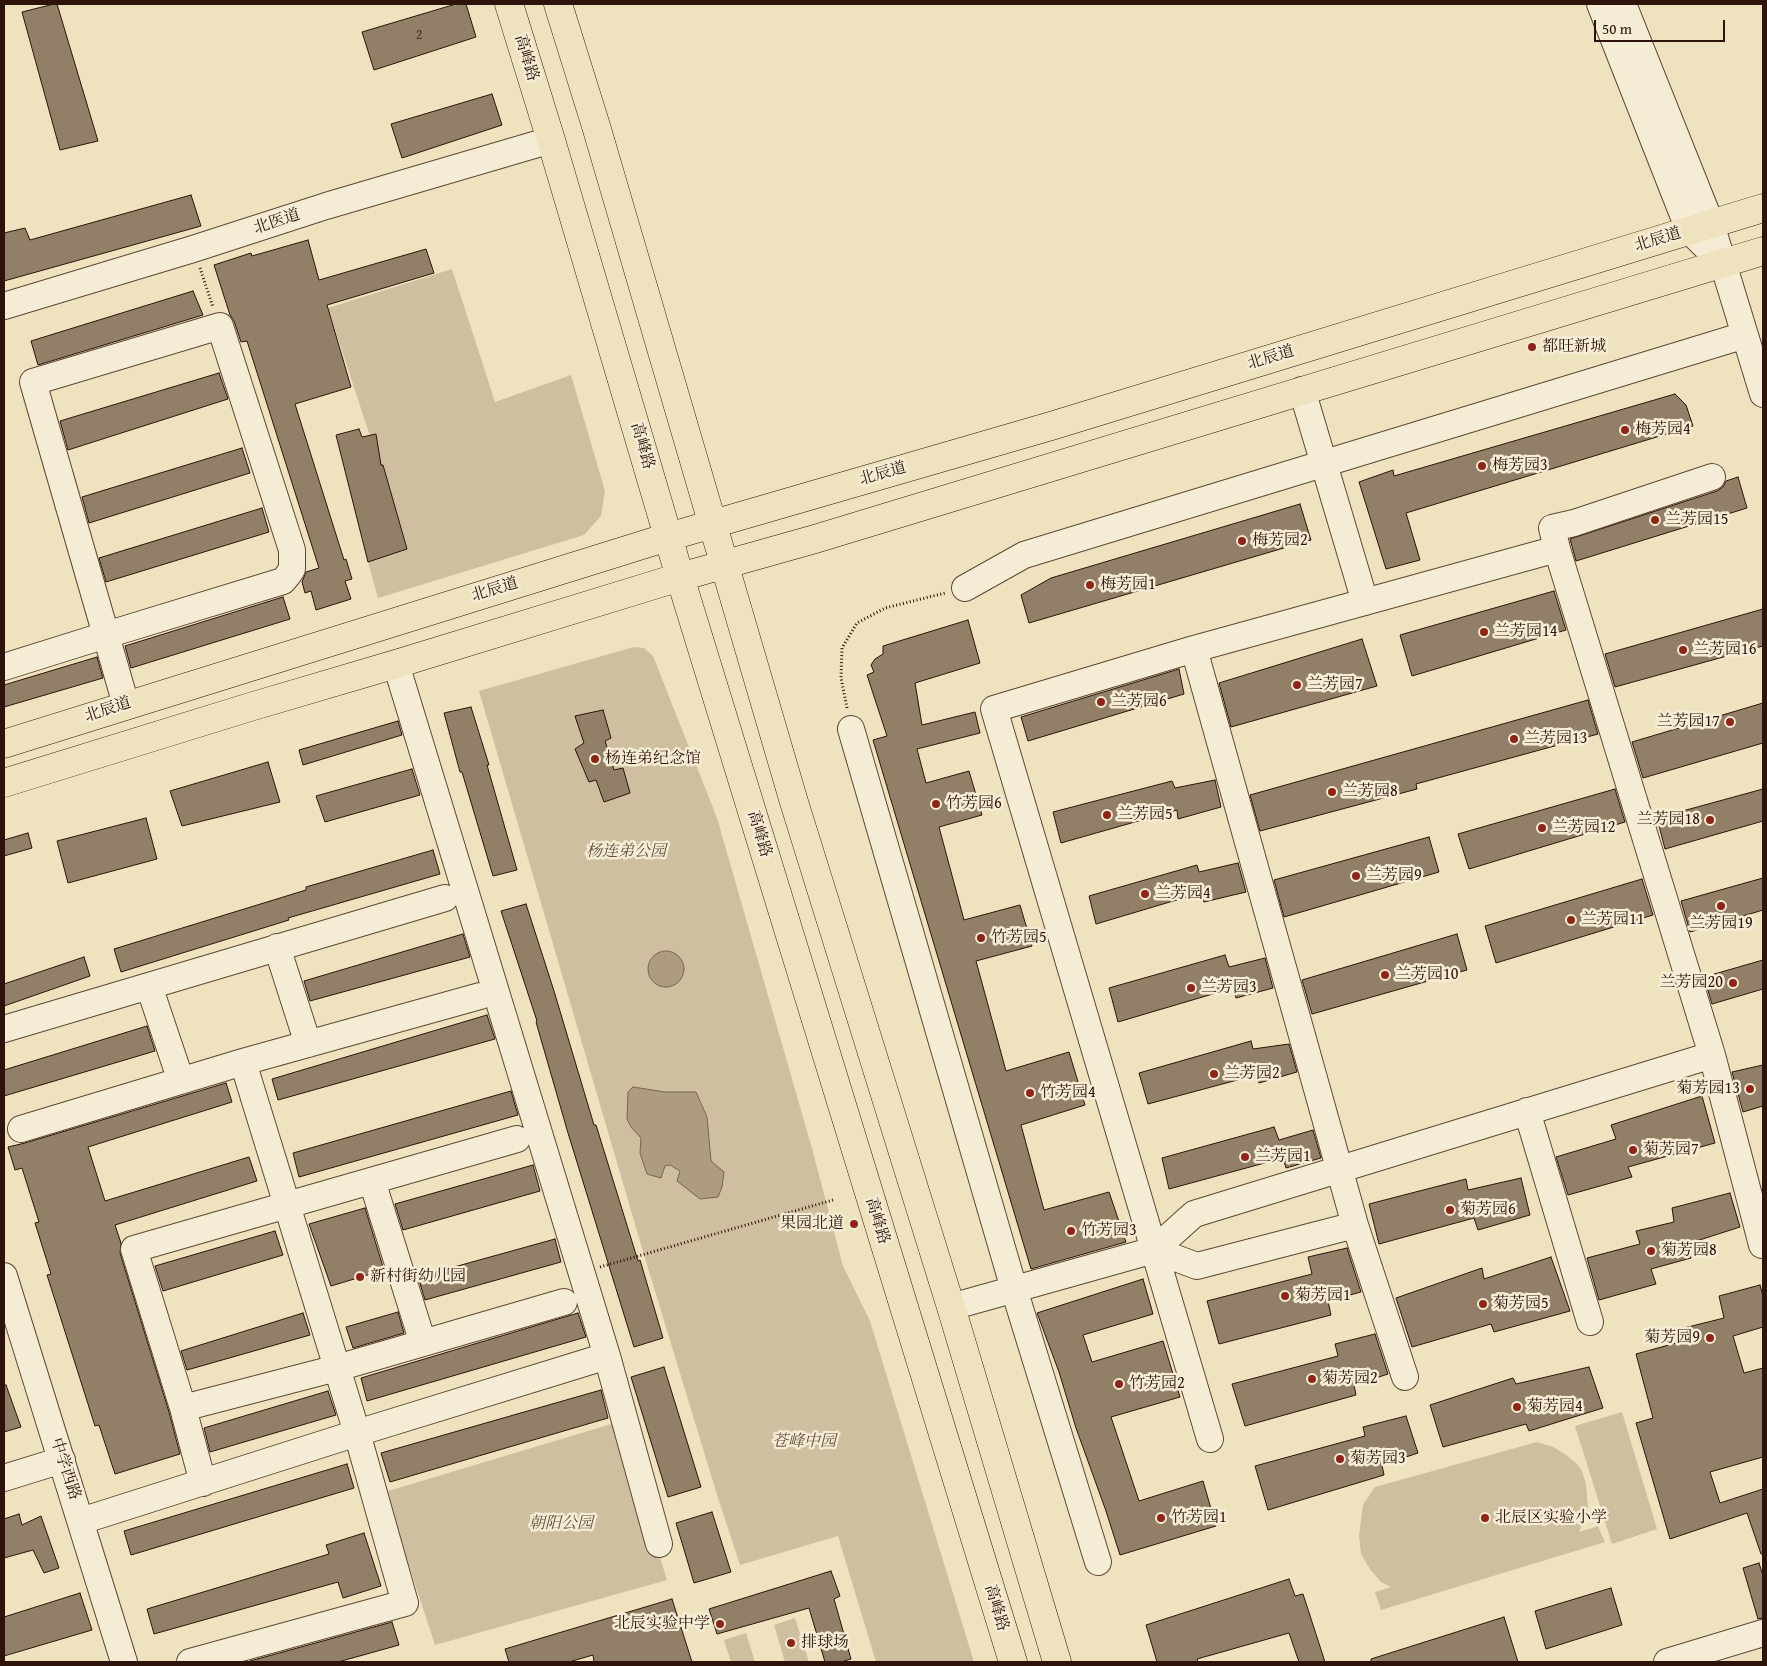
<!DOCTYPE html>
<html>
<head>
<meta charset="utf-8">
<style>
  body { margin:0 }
  #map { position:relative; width:1767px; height:1666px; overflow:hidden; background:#efe2bf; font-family:"Gentium Book Plus",serif }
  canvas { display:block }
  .frame { position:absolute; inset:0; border:5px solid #2d1309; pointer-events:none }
  .scale { position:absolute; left:1594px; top:20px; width:131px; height:22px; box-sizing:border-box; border:2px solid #2d1309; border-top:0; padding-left:6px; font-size:15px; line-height:18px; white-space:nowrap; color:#2d1309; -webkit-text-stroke:4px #f5ecd5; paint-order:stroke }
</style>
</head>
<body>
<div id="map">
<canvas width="1767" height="1666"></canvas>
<div class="frame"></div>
<div class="scale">50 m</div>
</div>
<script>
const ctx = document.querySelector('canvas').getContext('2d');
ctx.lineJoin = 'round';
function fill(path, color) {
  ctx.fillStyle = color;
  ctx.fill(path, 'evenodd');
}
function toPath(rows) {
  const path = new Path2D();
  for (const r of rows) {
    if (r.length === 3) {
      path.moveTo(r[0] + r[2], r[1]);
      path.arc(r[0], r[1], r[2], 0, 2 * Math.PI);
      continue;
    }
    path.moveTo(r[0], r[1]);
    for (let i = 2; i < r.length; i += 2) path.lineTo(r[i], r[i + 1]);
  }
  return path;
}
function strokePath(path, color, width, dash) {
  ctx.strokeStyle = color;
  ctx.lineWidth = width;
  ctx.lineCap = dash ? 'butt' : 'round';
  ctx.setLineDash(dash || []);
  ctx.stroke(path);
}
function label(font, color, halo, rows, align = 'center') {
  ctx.font = font + ' "Gentium Book Plus","Noto Serif SC",serif';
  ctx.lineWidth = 5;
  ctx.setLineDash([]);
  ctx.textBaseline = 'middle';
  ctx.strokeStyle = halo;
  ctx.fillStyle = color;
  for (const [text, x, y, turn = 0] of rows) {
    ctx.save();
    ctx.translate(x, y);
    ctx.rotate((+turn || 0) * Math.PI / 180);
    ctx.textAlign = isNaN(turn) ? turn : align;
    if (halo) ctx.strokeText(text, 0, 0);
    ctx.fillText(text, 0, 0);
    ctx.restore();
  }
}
const green = toPath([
  [452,269,495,402,571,375,605,491,601,516,584,535,378,598,368,562,407,549,328,308],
  [634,647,644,648,653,656,717,818,813,1152,843,1266,870,1321,974,1662,876,1662,838,1536,740,1565,718,1498,644,1255,479,691],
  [1622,1412,1657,1529,1612,1544,1575,1426],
  [618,1422,667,1580,435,1645,385,1492],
  [1537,1442,1553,1447,1565,1454,1576,1463,1582,1471,1586,1484,1588,1507,1579,1532,1598,1526,1605,1542,1381,1610,1375,1592,1391,1587,1381,1582,1370,1569,1361,1554,1359,1535,1363,1505,1375,1487],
  [795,1618,809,1662,785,1662,774,1625],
  [746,1633,755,1662,731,1662,724,1640]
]);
const water = toPath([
  [666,969,18],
  [633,1087,665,1092,696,1092,707,1117,711,1161,724,1172,722,1187,718,1197,700,1199,677,1181,680,1171,670,1165,665,1166,661,1178,647,1174,640,1153,641,1138,631,1127,627,1119,628,1092,633,1087]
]);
const building = toPath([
  [54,4,57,4,98,141,60,150,22,12,54,4],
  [456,4,466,4,476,37,374,70,362,32,456,4],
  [492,94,502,125,402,158,391,124,492,94],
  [191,195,201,226,4,281,4,233,25,228,30,240,191,195],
  [308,240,319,280,426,249,434,273,327,305,351,387,295,404,344,560,346,559,352,579,345,581,351,599,316,610,311,591,305,593,302,582,306,572,319,568,247,341,241,342,234,321,230,315,214,265,251,253,252,256,308,240],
  [193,291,203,315,38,365,31,341,193,291],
  [219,373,228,399,68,450,60,421,219,373],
  [1675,394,1686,405,1693,426,1406,513,1420,560,1386,569,1359,482,1393,470,1394,476,1675,394],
  [359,429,362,437,376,434,381,465,383,465,407,549,368,562,336,435,359,429],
  [242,448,250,473,89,523,82,497,242,448],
  [1738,477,1747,508,1576,561,1570,539,1717,491,1723,487,1726,481,1738,477],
  [1300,504,1311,540,1029,623,1021,595,1051,578,1300,504],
  [262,508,269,532,106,582,99,558,262,508],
  [1554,591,1566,630,1412,676,1400,635,1554,591],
  [283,597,290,619,131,668,125,646,283,597],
  [1763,609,1763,646,1615,687,1605,654,1763,609],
  [968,620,980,663,915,683,922,725,975,712,980,733,917,749,926,783,969,771,982,815,939,827,964,920,1020,905,1032,946,976,961,1006,1071,1069,1052,1085,1105,1021,1125,1044,1210,1109,1192,1126,1242,1031,1269,873,740,887,736,867,675,874,672,871,665,875,659,883,654,883,646,968,620],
  [1362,639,1377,686,1231,727,1219,683,1362,639],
  [97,657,103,678,4,707,4,685,97,657],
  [1179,669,1184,694,1028,741,1021,717,1179,669],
  [1588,700,1598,734,1416,784,1417,789,1260,831,1250,795,1588,700],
  [1763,703,1763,743,1643,778,1632,742,1763,703],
  [471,707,489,765,487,765,517,870,493,876,462,772,460,772,444,713,471,707],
  [603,710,611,738,605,741,614,770,623,768,630,793,604,802,596,780,589,782,575,749,584,743,575,716,603,710],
  [398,721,402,735,303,765,299,750,398,721],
  [268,762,280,802,182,826,170,791,268,762],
  [412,769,420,795,325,822,316,796,412,769],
  [1215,780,1221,807,1178,819,1177,810,1061,843,1053,812,1172,781,1175,788,1215,780],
  [1615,789,1625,822,1469,869,1458,834,1615,789],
  [1763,789,1763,821,1665,849,1657,818,1763,789],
  [146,818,157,859,68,883,57,841,146,818],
  [28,833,32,848,4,856,4,840,28,833],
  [1429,837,1439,872,1284,917,1274,880,1429,837],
  [433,850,440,874,288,918,289,920,121,972,114,949,306,890,306,887,433,850],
  [1238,863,1246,892,1204,902,1200,893,1096,924,1089,896,1197,865,1199,872,1238,863],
  [1763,878,1763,910,1690,932,1681,901,1763,878],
  [1642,879,1653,915,1496,963,1485,926,1642,879],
  [526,904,554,991,594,1125,596,1125,638,1261,640,1260,663,1338,634,1347,568,1133,536,1022,537,1021,501,911,526,904],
  [463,934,470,957,310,1001,304,981,463,934],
  [1457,934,1467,970,1312,1014,1302,980,1457,934],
  [1225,955,1229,967,1265,958,1273,988,1236,998,1233,988,1118,1022,1109,988,1225,955],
  [84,957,90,976,4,1006,4,984,84,957],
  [1763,960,1763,989,1712,1004,1704,977,1763,960],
  [487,1015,495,1039,278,1100,272,1079,487,1015],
  [147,1026,155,1051,4,1096,4,1070,147,1026],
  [1251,1041,1253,1049,1289,1044,1297,1072,1259,1083,1256,1075,1148,1104,1139,1073,1251,1041],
  [1763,1065,1763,1106,1743,1112,1732,1072,1763,1065],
  [226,1083,232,1102,88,1147,105,1201,249,1157,257,1181,115,1225,121,1243,120,1253,169,1412,180,1454,115,1474,99,1425,95,1426,47,1275,51,1274,35,1223,39,1222,22,1168,15,1170,8,1147,25,1143,226,1083],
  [511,1091,518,1115,299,1177,293,1153,511,1091],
  [1702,1096,1715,1143,1628,1167,1632,1177,1568,1195,1556,1157,1616,1139,1611,1125,1702,1096],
  [1274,1127,1279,1140,1313,1130,1321,1158,1286,1168,1283,1158,1169,1189,1162,1158,1274,1127],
  [533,1165,540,1191,403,1230,395,1204,533,1165],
  [1521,1178,1530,1215,1478,1230,1474,1218,1379,1244,1369,1204,1466,1179,1468,1190,1521,1178],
  [1730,1193,1740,1227,1687,1244,1691,1258,1651,1269,1656,1284,1599,1300,1587,1258,1640,1244,1636,1231,1674,1222,1672,1208,1730,1193],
  [365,1208,384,1270,331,1286,309,1224,365,1208],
  [275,1231,283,1255,163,1291,155,1266,275,1231],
  [555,1239,561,1262,425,1300,418,1277,555,1239],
  [1347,1248,1361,1292,1328,1301,1331,1315,1219,1344,1207,1301,1312,1274,1308,1257,1347,1248],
  [1551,1257,1570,1311,1494,1332,1491,1324,1412,1347,1396,1298,1482,1268,1484,1279,1551,1257],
  [1143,1279,1153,1314,1083,1335,1092,1362,1163,1341,1180,1397,1111,1417,1139,1501,1203,1481,1216,1526,1120,1555,1106,1511,1076,1428,1059,1372,1037,1313,1143,1279],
  [1760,1285,1763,1296,1763,1327,1733,1336,1744,1373,1763,1368,1763,1457,1710,1472,1720,1503,1763,1489,1763,1554,1761,1554,1747,1513,1670,1539,1636,1423,1653,1418,1636,1354,1687,1340,1684,1328,1724,1318,1719,1296,1760,1285],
  [398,1312,404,1333,353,1348,346,1327,398,1312],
  [303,1313,310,1335,187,1370,181,1351,303,1313],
  [578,1313,586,1337,367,1401,361,1378,578,1313],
  [1375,1334,1388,1374,1354,1385,1356,1395,1245,1426,1232,1384,1338,1356,1335,1344,1375,1334],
  [664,1367,701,1487,668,1497,631,1377,664,1367],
  [1589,1367,1603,1408,1529,1431,1526,1424,1443,1447,1430,1405,1513,1378,1516,1384,1589,1367],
  [6,1385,21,1427,4,1432,4,1386,6,1385],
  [601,1390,608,1418,390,1482,381,1453,601,1390],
  [328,1391,336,1415,210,1452,204,1428,328,1391],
  [1406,1416,1418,1453,1382,1465,1384,1475,1268,1510,1255,1466,1365,1436,1363,1427,1406,1416],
  [347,1464,354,1488,131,1555,124,1531,347,1464],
  [712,1512,731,1572,694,1583,676,1523,712,1512],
  [19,1514,22,1525,41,1516,59,1568,44,1573,33,1550,4,1558,4,1519,19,1514],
  [364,1533,381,1586,343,1598,338,1582,154,1634,147,1609,329,1554,326,1545,364,1533],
  [1759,1563,1763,1576,1763,1618,1758,1619,1743,1568,1759,1563],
  [831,1571,840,1596,834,1599,851,1659,841,1662,825,1662,809,1608,717,1634,709,1609,831,1571],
  [1289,1579,1295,1596,1303,1594,1325,1662,1299,1662,1289,1633,1197,1659,1198,1662,1157,1662,1146,1625,1289,1579],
  [1611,1588,1622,1625,1546,1649,1535,1611,1611,1588],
  [80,1593,92,1630,4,1656,4,1617,80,1593],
  [672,1599,692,1662,594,1662,593,1655,569,1662,509,1662,505,1649,672,1599],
  [1504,1617,1518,1662,1371,1662,1371,1659,1504,1617],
  [392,1622,399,1645,338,1662,251,1662,250,1661,392,1622]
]);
const path = toPath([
  [200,268,213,307],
  [847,708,841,678,842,648,857,623,885,608,945,593],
  [600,1267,833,1200]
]);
const minor = toPath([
  [1600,4,1689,230,1704,245],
  [1623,4,1711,224,1763,394],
  [4,306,193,249,326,206,551,140],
  [1302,390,1365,602],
  [1557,549,1552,528,1574,523,1712,477],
  [965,588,1024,555,1745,335],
  [1194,649,1355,1225,1405,1377],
  [396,664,607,1356,659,1544],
  [4,667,106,635,283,581,288,575,292,569,292,550,220,326,33,382,106,635,126,705],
  [851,729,1014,1289,1098,1562],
  [277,947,308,1044],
  [149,986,181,1081],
  [4,1029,445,898],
  [1527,1111,1590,1322],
  [21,1129,243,1062,480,996],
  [372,1181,423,1343],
  [1154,1250,1194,1214,1712,1055],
  [4,1276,124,1662],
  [951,1307,1154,1250,1197,1266,1355,1225],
  [183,1408,337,1368,564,1302],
  [1210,1439,994,709,1194,649,1557,549,1712,1055,1762,1245],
  [4,1478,62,1460],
  [203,1483,183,1408,134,1249,517,1139],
  [81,1521,357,1433,607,1356],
  [190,1662,405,1603,357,1433,243,1062],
  [1667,1662,1763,1633]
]);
const major = toPath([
  [509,4,551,140,680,577,1013,1662],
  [558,4,596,126,794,802,951,1307,1057,1662],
  [4,744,668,537,1051,426,1763,208],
  [4,783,250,707,396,664,680,577,815,539,1763,251]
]);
const markers = [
  [1532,347,5,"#8f2418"],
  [1625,430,5,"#8f2418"],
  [1482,466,5,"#8f2418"],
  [1655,520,5,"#8f2418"],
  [1242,541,5,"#8f2418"],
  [1090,585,5,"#8f2418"],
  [1484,632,5,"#8f2418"],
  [1683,650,5,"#8f2418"],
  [1297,685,5,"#8f2418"],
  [1101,702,5,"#8f2418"],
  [1730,722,5,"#8f2418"],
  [1514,739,5,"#8f2418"],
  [595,759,5,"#8f2418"],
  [1332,792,5,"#8f2418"],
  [936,804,5,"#8f2418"],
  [1107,815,5,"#8f2418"],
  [1710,820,5,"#8f2418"],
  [1542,828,5,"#8f2418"],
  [1356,876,5,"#8f2418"],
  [1145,894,5,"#8f2418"],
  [1721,906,5,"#8f2418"],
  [1571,920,5,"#8f2418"],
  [981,938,5,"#8f2418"],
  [1385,975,5,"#8f2418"],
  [1733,983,5,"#8f2418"],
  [1191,988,5,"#8f2418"],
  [1214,1074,5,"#8f2418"],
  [1750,1089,5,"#8f2418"],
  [1030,1093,5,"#8f2418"],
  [1633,1150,5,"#8f2418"],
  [1245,1157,5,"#8f2418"],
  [1450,1210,5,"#8f2418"],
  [854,1224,5,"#8f2418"],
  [1071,1231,5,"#8f2418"],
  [1651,1251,5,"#8f2418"],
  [360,1277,5,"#8f2418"],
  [1285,1296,5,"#8f2418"],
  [1483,1304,5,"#8f2418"],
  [1710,1338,5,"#8f2418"],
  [1312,1379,5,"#8f2418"],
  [1119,1384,5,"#8f2418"],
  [1517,1407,5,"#8f2418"],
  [1340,1459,5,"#8f2418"],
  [1161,1518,5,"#8f2418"],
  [1485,1518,5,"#8f2418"],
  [720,1624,5,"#8f2418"],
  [791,1643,5,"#8f2418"]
];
const numberNames = [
  ["2",419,35]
];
const streetNames = [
  ["高峰路",526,58,73],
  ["北医道",277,222,-18],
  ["北辰道",1658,240,-17],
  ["北辰道",1271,358,-17],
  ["高峰路",642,446,74],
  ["北辰道",883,474,-16],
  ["北辰道",495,590,-17],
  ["北辰道",108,710,-18],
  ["高峰路",759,834,73],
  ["高峰路",877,1221,73],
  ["中学西路",65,1469,72],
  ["高峰路",996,1608,73]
];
const poiNames = [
  ["都旺新城",1542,347],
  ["梅芳园4",1635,430],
  ["梅芳园3",1492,466],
  ["兰芳园15",1665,520],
  ["梅芳园2",1252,541],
  ["梅芳园1",1100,585],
  ["兰芳园14",1494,632],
  ["兰芳园16",1693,650],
  ["兰芳园7",1307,685],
  ["兰芳园6",1111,702],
  ["兰芳园17",1720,722,"right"],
  ["兰芳园13",1524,739],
  ["杨连弟纪念馆",605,759],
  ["兰芳园8",1342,792],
  ["竹芳园6",946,804],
  ["兰芳园5",1117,815],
  ["兰芳园18",1700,820,"right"],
  ["兰芳园12",1552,828],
  ["兰芳园9",1366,876],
  ["兰芳园4",1155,894],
  ["兰芳园11",1581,920],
  ["兰芳园19",1721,924,"center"],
  ["竹芳园5",991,938],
  ["兰芳园10",1395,975],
  ["兰芳园20",1723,983,"right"],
  ["兰芳园3",1201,988],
  ["兰芳园2",1224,1074],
  ["菊芳园13",1740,1089,"right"],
  ["竹芳园4",1040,1093],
  ["菊芳园7",1643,1150],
  ["兰芳园1",1255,1157],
  ["菊芳园6",1460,1210],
  ["果园北道",844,1224,"right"],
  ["竹芳园3",1081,1231],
  ["菊芳园8",1661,1251],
  ["新村街幼儿园",370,1277],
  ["菊芳园1",1295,1296],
  ["菊芳园5",1493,1304],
  ["菊芳园9",1700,1338,"right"],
  ["菊芳园2",1322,1379],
  ["竹芳园2",1129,1384],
  ["菊芳园4",1527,1407],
  ["菊芳园3",1350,1459],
  ["竹芳园1",1171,1518],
  ["北辰区实验小学",1495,1518],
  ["北辰实验中学",710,1624,"right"],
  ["排球场",801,1643]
];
const parkNames = [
  ["杨连弟公园",626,852],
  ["苍峰中园",804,1442],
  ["朝阳公园",561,1524]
];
fill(green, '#cebfa0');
fill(water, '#ad9c81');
strokePath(water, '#7a6551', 1);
fill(building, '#927f68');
strokePath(building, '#2d1309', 1);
strokePath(minor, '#5e4736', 28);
strokePath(major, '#2d1309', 29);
strokePath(path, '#2d1309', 3, [1, 2.5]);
strokePath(minor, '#f5ecd5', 26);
strokePath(major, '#efe2bf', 28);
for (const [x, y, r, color] of markers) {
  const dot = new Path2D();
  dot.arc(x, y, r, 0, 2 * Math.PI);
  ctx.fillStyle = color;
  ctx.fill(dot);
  strokePath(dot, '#f5ecd5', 2);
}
label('14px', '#462e21', null, numberNames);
label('16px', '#2d1309', '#f5ecd5', streetNames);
label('16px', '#2d1309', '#f5ecd5', poiNames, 'left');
label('italic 16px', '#654f3e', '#f5ecd5', parkNames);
</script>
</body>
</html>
